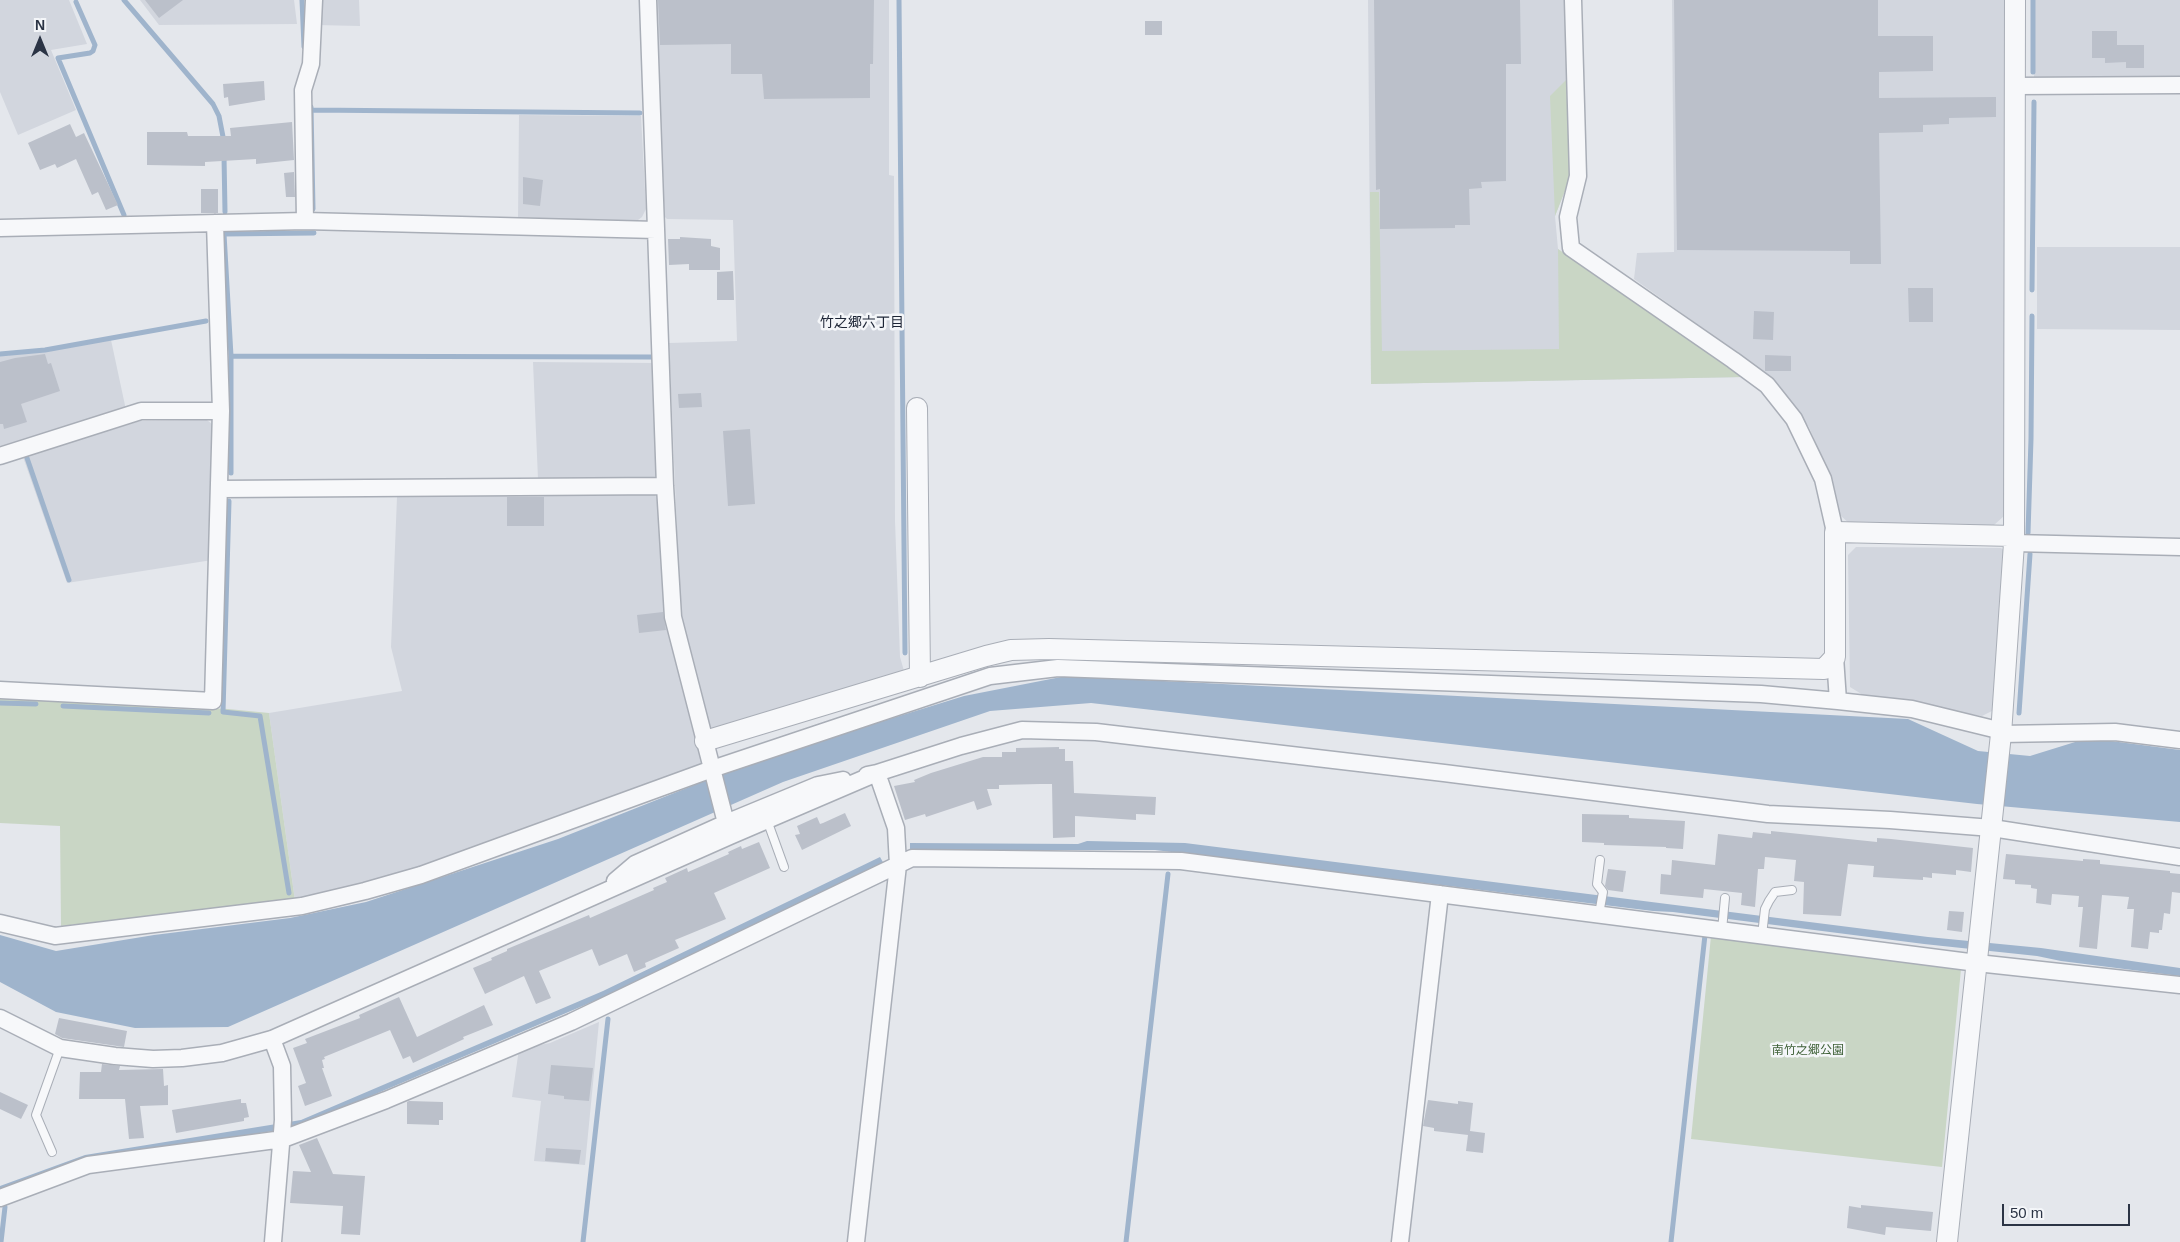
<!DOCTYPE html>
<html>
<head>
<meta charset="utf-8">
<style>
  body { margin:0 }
  #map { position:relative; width:2180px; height:1242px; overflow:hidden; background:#e4e7ec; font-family:Helvetica,sans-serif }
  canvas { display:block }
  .north { position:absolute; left:15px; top:15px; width:50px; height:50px; -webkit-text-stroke:4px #f4f6f9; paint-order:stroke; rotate:0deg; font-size:14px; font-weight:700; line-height:20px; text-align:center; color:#2b3445 }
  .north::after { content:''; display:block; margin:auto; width:18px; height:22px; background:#2b3445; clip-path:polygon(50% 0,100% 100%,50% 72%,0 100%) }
  .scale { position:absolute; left:2002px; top:1204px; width:128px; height:22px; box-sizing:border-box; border:2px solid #2b3445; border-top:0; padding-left:6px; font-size:15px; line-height:18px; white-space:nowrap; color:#2b3445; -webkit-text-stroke:4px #f4f6f9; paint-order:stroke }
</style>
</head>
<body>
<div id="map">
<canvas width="2180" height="1242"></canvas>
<div class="north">N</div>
<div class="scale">50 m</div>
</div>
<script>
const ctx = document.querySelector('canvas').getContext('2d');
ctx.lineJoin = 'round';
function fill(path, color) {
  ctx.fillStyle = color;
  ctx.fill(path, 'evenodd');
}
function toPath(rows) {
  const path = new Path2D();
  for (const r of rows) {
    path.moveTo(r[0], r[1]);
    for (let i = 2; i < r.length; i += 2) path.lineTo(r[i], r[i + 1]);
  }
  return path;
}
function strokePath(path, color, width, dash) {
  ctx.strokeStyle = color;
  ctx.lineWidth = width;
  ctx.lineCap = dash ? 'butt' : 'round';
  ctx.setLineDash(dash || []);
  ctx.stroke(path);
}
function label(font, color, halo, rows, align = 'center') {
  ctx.font = font + ' Helvetica,"Noto Sans JP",sans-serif';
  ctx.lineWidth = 5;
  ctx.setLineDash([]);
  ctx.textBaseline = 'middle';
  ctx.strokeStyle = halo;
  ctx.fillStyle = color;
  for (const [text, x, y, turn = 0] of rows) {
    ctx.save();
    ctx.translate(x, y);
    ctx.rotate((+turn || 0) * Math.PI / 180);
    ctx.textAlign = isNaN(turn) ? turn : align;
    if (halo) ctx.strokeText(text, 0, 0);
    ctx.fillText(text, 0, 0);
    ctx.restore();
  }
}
const built = toPath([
  [0,0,69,0,87,44,51,50,76,110,18,135,0,92],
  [140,0,294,0,297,24,159,25],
  [317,0,359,0,360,26,317,25],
  [656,0,889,0,889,175,894,176,895,521,900,657,904,671,718,730,709,727,685,636,680,603,669,343,737,341,733,220,667,219,662,214],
  [1368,0,1567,0,1570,178,1555,216,1558,249,1744,377,1371,384],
  [1672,0,2005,0,2004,516,1994,525,1851,525,1840,515,1834,487,1809,427,1767,374,1634,279,1637,253,1674,252],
  [2035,0,2180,0,2180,78,2034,78],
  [519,115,641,116,646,209,642,217,634,223,518,220],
  [2037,247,2180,247,2180,330,2037,329],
  [111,340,126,410,0,449,0,356,47,351],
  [533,362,655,363,658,473,653,479,538,479],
  [207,420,213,425,212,560,67,583,23,457,140,421],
  [652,491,657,498,669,637,703,767,418,871,295,901,269,713,402,691,391,647,397,497],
  [1856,547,2001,548,2007,553,1996,709,1982,716,1863,695,1850,687,1848,555],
  [599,1022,585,1165,534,1161,541,1101,512,1097,519,1049,550,1043]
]);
const green = toPath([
  [1568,78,1570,178,1555,216,1550,96],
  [1370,192,1379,192,1382,351,1559,349,1558,249,1744,377,1371,384],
  [0,698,228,709,269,713,295,901,61,926,60,826,0,823],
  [1711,936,1961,969,1942,1167,1691,1139]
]);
const water = toPath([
  [1066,676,1908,719,1978,751,2030,756,2088,738,2180,750,2180,822,1977,804,1091,703,990,711,783,782,228,1027,135,1028,56,1012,0,982,0,935,56,951,154,935,290,918,366,902,558,839,760,759,964,696],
  [1087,841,1185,843,1928,937,2041,948,2180,968,2180,976,2061,961,2037,956,1924,944,1673,912,1653,911,1155,850,910,850,910,843,1078,844],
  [880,857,884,864,599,999,298,1127,148,1151,0,1193,0,1186,85,1155,301,1120,603,991]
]);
const stream = toPath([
  [124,0,213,104,219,116,224,142],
  [302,0,304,47],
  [899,0,905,653],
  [76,2,95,45,93,51,90,53,58,58,124,215],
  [2033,72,2033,0],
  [311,107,313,209],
  [311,110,640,113],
  [224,156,225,212],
  [2032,290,2034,102],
  [0,354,45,350,206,321],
  [231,356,651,357],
  [27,458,69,580],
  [231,473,231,356,224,234,314,233],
  [229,501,223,712,260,716,289,893],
  [2028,533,2031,439,2032,316],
  [0,703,36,704],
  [63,706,209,713],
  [2019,713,2030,554],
  [1,1242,5,1207],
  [583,1242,608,1019],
  [1126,1242,1168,874],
  [1671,1242,1705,935]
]);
const building = toPath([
  [145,0,183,0,159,18],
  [658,0,874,0,873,64,870,64,870,98,764,99,762,74,731,74,731,44,660,45],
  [1374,0,1520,0,1521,64,1506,64,1506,181,1481,182,1482,188,1469,189,1470,225,1455,225,1455,228,1380,229,1380,189,1376,190],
  [1674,0,1878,0,1878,36,1933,36,1933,71,1879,72,1879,98,1996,97,1996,117,1949,118,1949,124,1923,125,1923,132,1879,133,1881,264,1850,264,1850,251,1677,250],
  [1145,21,1162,21,1162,35,1145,35],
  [2092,31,2117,31,2117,45,2144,45,2144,68,2126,68,2126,62,2105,63,2105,58,2092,58],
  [264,81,265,100,229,106,228,97,224,98,223,84],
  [292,122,294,160,256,164,256,159,205,162,205,166,147,165,147,132,187,132,188,136,231,136,230,128],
  [70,124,76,137,84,133,118,205,106,210,98,192,92,195,76,159,57,168,55,164,40,170,28,143],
  [294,172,295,197,286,197,284,173],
  [523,177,543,180,540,206,523,204],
  [201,189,218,189,218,213,201,213],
  [680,237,711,239,711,246,720,248,720,270,689,270,689,264,669,265,668,239,680,239],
  [733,271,734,300,717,300,717,272],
  [1908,288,1933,288,1933,322,1909,322],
  [1754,311,1774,312,1773,340,1753,339],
  [45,354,48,364,51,363,60,391,21,404,27,422,4,429,3,424,0,424,0,362,15,358],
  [1765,355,1791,356,1791,371,1765,371],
  [701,393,702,407,679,408,678,394],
  [750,429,755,504,728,506,723,431],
  [507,497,544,497,544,526,507,526],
  [663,612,666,630,639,633,637,615],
  [1059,747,1059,749,1065,749,1065,761,1073,761,1074,793,1156,797,1155,815,1136,814,1136,820,1075,816,1075,837,1053,838,1052,784,1040,784,999,785,999,789,987,789,992,805,977,810,974,801,926,817,925,814,905,820,894,786,915,782,914,780,931,773,983,757,1002,757,1002,752,1016,752,1016,748],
  [845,813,851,826,802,850,795,835,800,834,797,826,817,817,820,824,823,823],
  [1582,814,1629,815,1629,818,1685,821,1683,849,1666,848,1666,847,1604,845,1604,843,1582,842],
  [1771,831,1877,842,1877,838,1891,839,1973,848,1971,872,1956,870,1956,875,1932,873,1932,878,1923,877,1923,880,1888,878,1873,877,1874,866,1848,864,1841,916,1803,914,1804,882,1794,881,1796,860,1765,857,1764,869,1758,869,1755,907,1741,905,1742,893,1704,889,1703,898,1660,894,1661,874,1671,875,1672,860,1715,865,1718,834,1752,838,1753,832,1771,834],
  [759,842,770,868,714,893,726,919,675,940,679,948,645,963,646,967,634,972,627,954,599,966,592,949,539,971,551,998,536,1004,524,976,485,994,473,968,492,960,491,958,507,951,507,949,589,915,590,918,654,890,653,888,667,882,665,878,687,868,688,872,729,854,728,852,741,846,742,849],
  [2006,854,2083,861,2083,859,2100,860,2100,864,2170,871,2170,873,2180,874,2180,893,2172,892,2170,914,2164,913,2162,930,2159,930,2159,933,2150,932,2148,949,2131,947,2134,909,2127,909,2129,897,2102,895,2097,949,2079,947,2083,907,2078,907,2079,896,2052,894,2051,905,2036,903,2037,889,2031,888,2031,885,2015,884,2015,880,2003,879],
  [1608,869,1626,871,1623,892,1608,890,1605,886],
  [1949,911,1964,912,1962,932,1947,930],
  [399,997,417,1037,484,1005,493,1025,463,1037,464,1039,413,1063,410,1056,403,1059,390,1030,324,1057,325,1059,322,1060,324,1068,322,1068,332,1096,305,1106,298,1086,306,1083,293,1048,307,1043,305,1039,360,1018,359,1015],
  [59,1018,127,1031,124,1047,62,1038,55,1034],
  [102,1064,120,1066,119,1070,163,1069,164,1086,168,1085,168,1105,140,1106,144,1138,129,1139,125,1099,79,1099,80,1072,101,1072],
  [551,1065,593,1068,589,1101,564,1099,564,1096,548,1094],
  [0,1092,28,1105,21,1119,0,1109],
  [241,1099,241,1103,246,1103,249,1117,244,1118,244,1121,176,1133,172,1110],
  [1428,1100,1458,1104,1458,1101,1473,1103,1470,1131,1485,1133,1483,1153,1466,1151,1468,1135,1434,1131,1434,1128,1423,1126],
  [409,1101,443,1102,443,1120,439,1120,439,1125,407,1124,407,1102],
  [317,1138,333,1174,365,1176,360,1235,341,1234,343,1206,290,1203,293,1171,311,1172,299,1145],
  [546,1148,581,1150,579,1164,545,1161],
  [1861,1205,1933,1212,1931,1231,1886,1227,1885,1235,1847,1228,1849,1206,1861,1208]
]);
const service = toPath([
  [767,820,784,867],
  [1599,914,1603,892,1597,884,1600,860],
  [1722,930,1725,898],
  [1762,935,1765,909,1769,901,1775,892,1792,890],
  [52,1152,36,1115,60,1048]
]);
const minor = toPath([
  [648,0,665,486,673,617,726,823],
  [1573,0,1578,176,1568,217,1571,248,1733,360,1767,385,1794,419,1823,479,1835,532],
  [2016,86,2180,85],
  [305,221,303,90,311,64,314,0],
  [0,228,305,221,656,230],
  [0,456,141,411,221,411],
  [220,489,665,486],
  [2014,543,2180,547],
  [1835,657,1838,701,1912,709,2002,731],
  [0,690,213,701,221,411,215,223],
  [2001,734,2115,732,2180,740],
  [615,881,635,864,726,823,818,785,843,780],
  [0,923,55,936,302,906,365,891,421,875,712,769,990,676,1058,668,1761,694,1838,701],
  [0,1018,60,1048,115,1056,153,1059,182,1058,222,1053,272,1039,730,836,877,773,961,746,1022,730,1096,732,1444,773,1768,814,1890,820,1992,828,2180,857],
  [272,1039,282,1066,283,1120,273,1242],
  [0,1198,88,1165,283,1139,386,1100,571,1022,912,858,1181,861,1977,963,2180,985],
  [856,1242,898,865,896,828,877,773,867,775],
  [1400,1242,1440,894]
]);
const tertiary = toPath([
  [917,408,920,677],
  [705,741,986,656,1011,650,1049,649,1824,669,1835,657,1835,532,2014,536],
  [1947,1242,2001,734,2014,543,2015,0]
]);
const parkNames = [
  ["南竹之郷公園",1808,1051]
];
const neighbourhoodNames = [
  ["竹之郷六丁目",862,323]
];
fill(built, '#d2d6de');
fill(green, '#c9d6c5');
fill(water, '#9fb4cc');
strokePath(stream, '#9fb4cc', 5);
fill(building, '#bbc0ca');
strokePath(service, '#a9aeb7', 10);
strokePath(minor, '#a9aeb7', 19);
strokePath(tertiary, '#a9aeb7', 22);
strokePath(service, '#f7f8fa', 8);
strokePath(minor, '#f7f8fa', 16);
strokePath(tertiary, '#f7f8fa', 20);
label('12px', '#3f6138', '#f4f6f9', parkNames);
label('14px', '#1d2536', '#f4f6f9', neighbourhoodNames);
</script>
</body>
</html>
